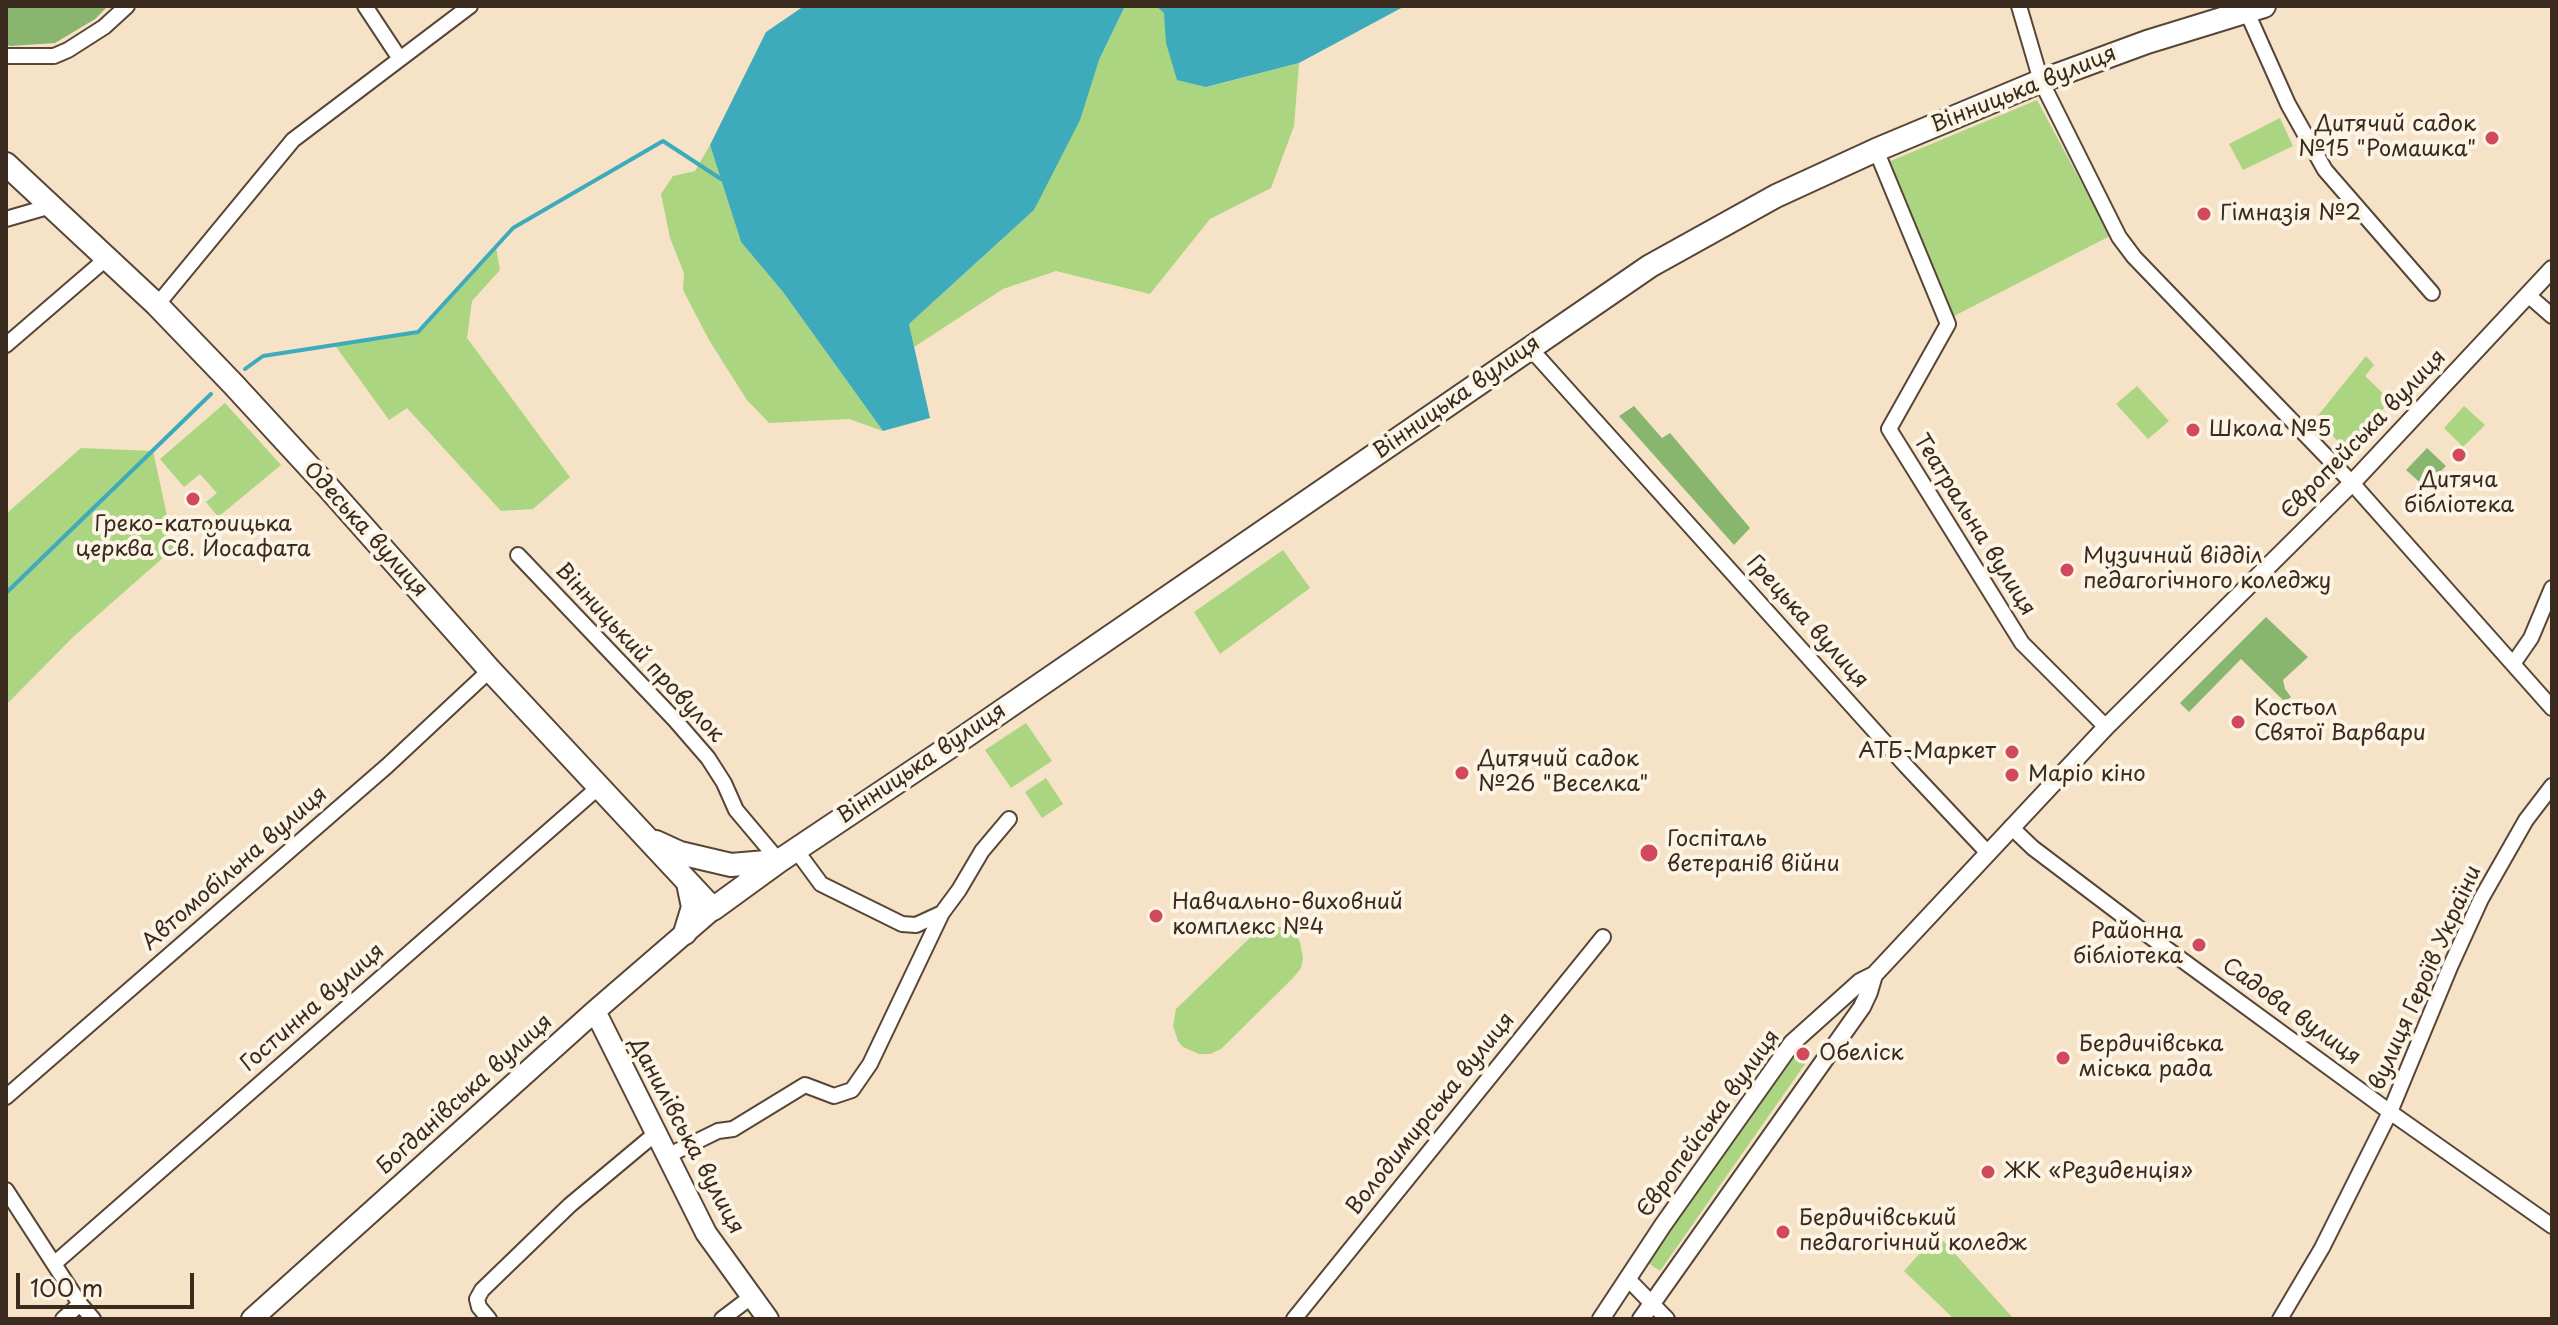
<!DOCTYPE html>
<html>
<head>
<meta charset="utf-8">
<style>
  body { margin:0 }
  #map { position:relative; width:2558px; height:1325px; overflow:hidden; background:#f6e2c7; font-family:"Playpen Sans",sans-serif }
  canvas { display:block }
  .frame { position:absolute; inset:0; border:8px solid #3b2a1e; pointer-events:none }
  .scale { position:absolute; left:16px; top:1273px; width:178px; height:36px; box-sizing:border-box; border:4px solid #3b2a1e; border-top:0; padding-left:10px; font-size:24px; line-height:28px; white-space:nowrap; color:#3b2a1e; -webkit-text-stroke:6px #fcf5e5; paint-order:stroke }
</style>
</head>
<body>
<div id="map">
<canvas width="2558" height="1325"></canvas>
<div class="frame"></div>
<div class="scale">100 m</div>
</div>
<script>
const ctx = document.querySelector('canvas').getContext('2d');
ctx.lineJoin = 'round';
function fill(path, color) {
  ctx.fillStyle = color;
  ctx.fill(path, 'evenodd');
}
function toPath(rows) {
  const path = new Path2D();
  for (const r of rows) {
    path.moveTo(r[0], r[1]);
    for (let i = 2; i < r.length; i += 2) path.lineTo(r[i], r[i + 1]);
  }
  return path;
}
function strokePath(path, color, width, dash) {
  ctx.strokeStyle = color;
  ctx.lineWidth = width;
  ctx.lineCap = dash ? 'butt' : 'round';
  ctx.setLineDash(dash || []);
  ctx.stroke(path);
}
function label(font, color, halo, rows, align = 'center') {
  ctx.font = font + ' "Playpen Sans",sans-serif';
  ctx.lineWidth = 8;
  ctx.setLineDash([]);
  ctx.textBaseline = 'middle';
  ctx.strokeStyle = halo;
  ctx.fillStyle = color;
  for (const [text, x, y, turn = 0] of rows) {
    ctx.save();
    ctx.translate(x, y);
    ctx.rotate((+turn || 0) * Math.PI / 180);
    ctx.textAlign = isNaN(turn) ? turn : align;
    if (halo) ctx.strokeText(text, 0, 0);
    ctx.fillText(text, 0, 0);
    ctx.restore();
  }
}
const green = toPath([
  [1125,6,1156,6,1164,13,1207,87,1299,63,1294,126,1271,188,1210,219,1150,294,1056,271,1003,289,914,347,909,324,1034,210,1099,60],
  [2037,100,2110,236,1954,316,1888,162],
  [2280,118,2293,146,2243,170,2229,144],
  [710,145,741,242,783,292,883,431,849,419,769,423,747,400,709,340,683,290,684,273,670,238,661,194,673,176,695,171],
  [496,247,500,270,472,301,467,338,570,477,533,509,501,511,407,408,389,420,334,344,418,331],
  [2366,356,2374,365,2365,376,2391,401,2345,449,2316,418],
  [2137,386,2169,421,2148,439,2116,404],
  [225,403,281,465,218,517,206,502,217,493,200,474,184,487,160,459],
  [2464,406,2485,425,2463,447,2444,428],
  [81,448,153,451,174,548,73,637,6,705,6,514],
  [1283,550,1310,588,1220,654,1194,612],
  [1026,723,1052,761,1011,788,985,750],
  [1046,778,1063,804,1042,818,1025,792],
  [1272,926,1285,928,1294,933,1300,942,1303,958,1301,968,1293,978,1221,1049,1210,1054,1199,1054,1183,1047,1178,1041,1173,1026,1176,1009,1255,933],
  [1792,1053,1805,1064,1660,1271,1645,1261],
  [1937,1234,2014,1319,1954,1319,1904,1271]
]);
const forest = toPath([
  [6,6,108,6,95,19,55,43,11,46,6,45],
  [1634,406,1662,438,1670,433,1750,528,1734,545,1619,416],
  [2427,448,2446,466,2425,487,2406,470],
  [2266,617,2308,657,2283,680,2285,689,2291,697,2285,702,2241,659,2189,712,2180,703]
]);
const water = toPath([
  [804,6,1125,6,1099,60,1080,120,1034,210,909,324,930,418,883,431,783,292,741,242,710,145,766,32],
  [1156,6,1405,6,1299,63,1206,87,1177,80,1166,43,1164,13]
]);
const stream = toPath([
  [245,369,263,356,418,332,513,228,663,141,721,179],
  [6,593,211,394]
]);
const minor = toPath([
  [365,6,400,59],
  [2019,6,2041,81,2119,237,2134,257,2352,483,2552,708],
  [2246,10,2288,104,2325,170,2432,293],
  [6,56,54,56,68,50,104,27,127,6],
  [1876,150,1948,324,1889,429,2022,643,2106,727],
  [6,219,51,206],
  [2528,295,2552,316],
  [157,305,293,140,470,6],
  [6,345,107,258],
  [1529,347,1907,767,1987,852],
  [518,555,675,720,708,758,724,783,736,810,779,861],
  [2513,664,2531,638,2552,588],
  [2011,827,2033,848,2156,941,2390,1112,2552,1226],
  [796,850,821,884,902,924,916,925,942,913],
  [6,1097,387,766,490,670],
  [667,1156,718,1131,733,1129,805,1085,834,1096,852,1090,870,1064,942,913,959,890,982,851,1009,819],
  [6,1190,80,1304,93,1319],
  [55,1263,600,786],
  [1627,1278,1667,1319],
  [63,1319,80,1304],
  [489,1319,479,1307,477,1299,482,1290,570,1205,655,1134],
  [722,1319,751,1297],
  [1294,1319,1603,937],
  [2280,1319,2322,1248,2390,1112,2450,967,2481,899,2526,820,2552,786]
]);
const tertiary = toPath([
  [1601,1319,1663,1225,1792,1043,1860,982,1874,975,2106,727,2352,483,2552,269],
  [1641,1319,1862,1007,1869,992,1874,975]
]);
const secondary = toPath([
  [595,1011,706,1233,768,1319],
  [252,1319,595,1011,713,909]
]);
const primary = toPath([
  [6,164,157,305,233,384,326,485,490,670,713,909,779,861,957,742,1650,266,1776,196,1876,150,2041,81,2147,42,2264,6],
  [656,842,680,853,731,865,778,861],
  [685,933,693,907,688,883]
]);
const markers = [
  [2492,138,8,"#d1495b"],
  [2204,214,8,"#d1495b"],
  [2193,430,8,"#d1495b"],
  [2459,455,8,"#d1495b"],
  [193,499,8,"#d1495b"],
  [2067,570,8,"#d1495b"],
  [2238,722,8,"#d1495b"],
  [2012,752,8,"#d1495b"],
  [1462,773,8,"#d1495b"],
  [2012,775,8,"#d1495b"],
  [1649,853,10,"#d1495b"],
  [1156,916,8,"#d1495b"],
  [2199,945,8,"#d1495b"],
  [1803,1054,8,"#d1495b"],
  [2063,1058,8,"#d1495b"],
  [1988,1172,8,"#d1495b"],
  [1783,1232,8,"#d1495b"]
];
const streetNames = [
  ["Вінницька вулиця",2024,90,-22],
  ["Вінницька вулиця",1457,398,-35],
  ["Європейська вулиця",2364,435,-46],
  ["Театральна вулиця",1974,525,58],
  ["Одеська вулиця",365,530,48],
  ["Грецька вулиця",1807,622,48],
  ["Вінницький провулок",639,653,47],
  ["Вінницька вулиця",922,764,-34],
  ["Автомобільна вулиця",235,869,-41],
  ["вулиця Героїв України",2426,978,-66],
  ["Гостинна вулиця",313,1008,-41],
  ["Садова вулиця",2291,1012,36],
  ["Богданівська вулиця",465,1095,-42],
  ["Володимирська вулиця",1431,1114,-51],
  ["Європейська вулиця",1709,1124,-54],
  ["Данилівська вулиця",686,1136,62]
];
const poiNames = [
  ["Дитячий садок",2476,125,"right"],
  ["№15 \"Ромашка\"",2476,150,"right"],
  ["Гімназія №2",2220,214],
  ["Школа №5",2209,430],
  ["Дитяча",2459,481,"center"],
  ["бібліотека",2459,506,"center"],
  ["Греко-каторицька",193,525,"center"],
  ["церква Св. Йосафата",193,550,"center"],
  ["Музичний відділ",2083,557],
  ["педагогічного коледжу",2083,582],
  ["Костьол",2254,709],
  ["Святої Варвари",2254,734],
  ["АТБ-Маркет",1996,752,"right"],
  ["Дитячий садок",1478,760],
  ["№26 \"Веселка\"",1478,785],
  ["Маріо кіно",2028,775],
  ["Госпіталь",1667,840],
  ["ветеранів війни",1667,865],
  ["Навчально-виховний",1172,903],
  ["комплекс №4",1172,928],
  ["Районна",2183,932,"right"],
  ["бібліотека",2183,957,"right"],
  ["Бердичівська",2079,1045],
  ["міська рада",2079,1070],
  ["Обеліск",1819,1054],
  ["ЖК «Резиденція»",2004,1172],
  ["Бердичівський",1799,1219],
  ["педагогічний коледж",1799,1244]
];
fill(green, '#abd580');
fill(forest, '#88b66e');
fill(water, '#3dabbb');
strokePath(stream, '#3dabbb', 4);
strokePath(minor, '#574637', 18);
strokePath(tertiary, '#574637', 20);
strokePath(secondary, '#574637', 24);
strokePath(primary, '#574637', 26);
strokePath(minor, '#fff', 14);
strokePath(tertiary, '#fff', 16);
strokePath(secondary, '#fff', 20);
strokePath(primary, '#fff', 22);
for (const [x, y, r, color] of markers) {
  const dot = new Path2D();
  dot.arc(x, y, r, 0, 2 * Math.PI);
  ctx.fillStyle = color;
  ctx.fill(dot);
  strokePath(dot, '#fcf5e5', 3);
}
label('22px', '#3b2a1e', '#fcf5e5', streetNames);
label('22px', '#3b2a1e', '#fcf5e5', poiNames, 'left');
</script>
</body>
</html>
